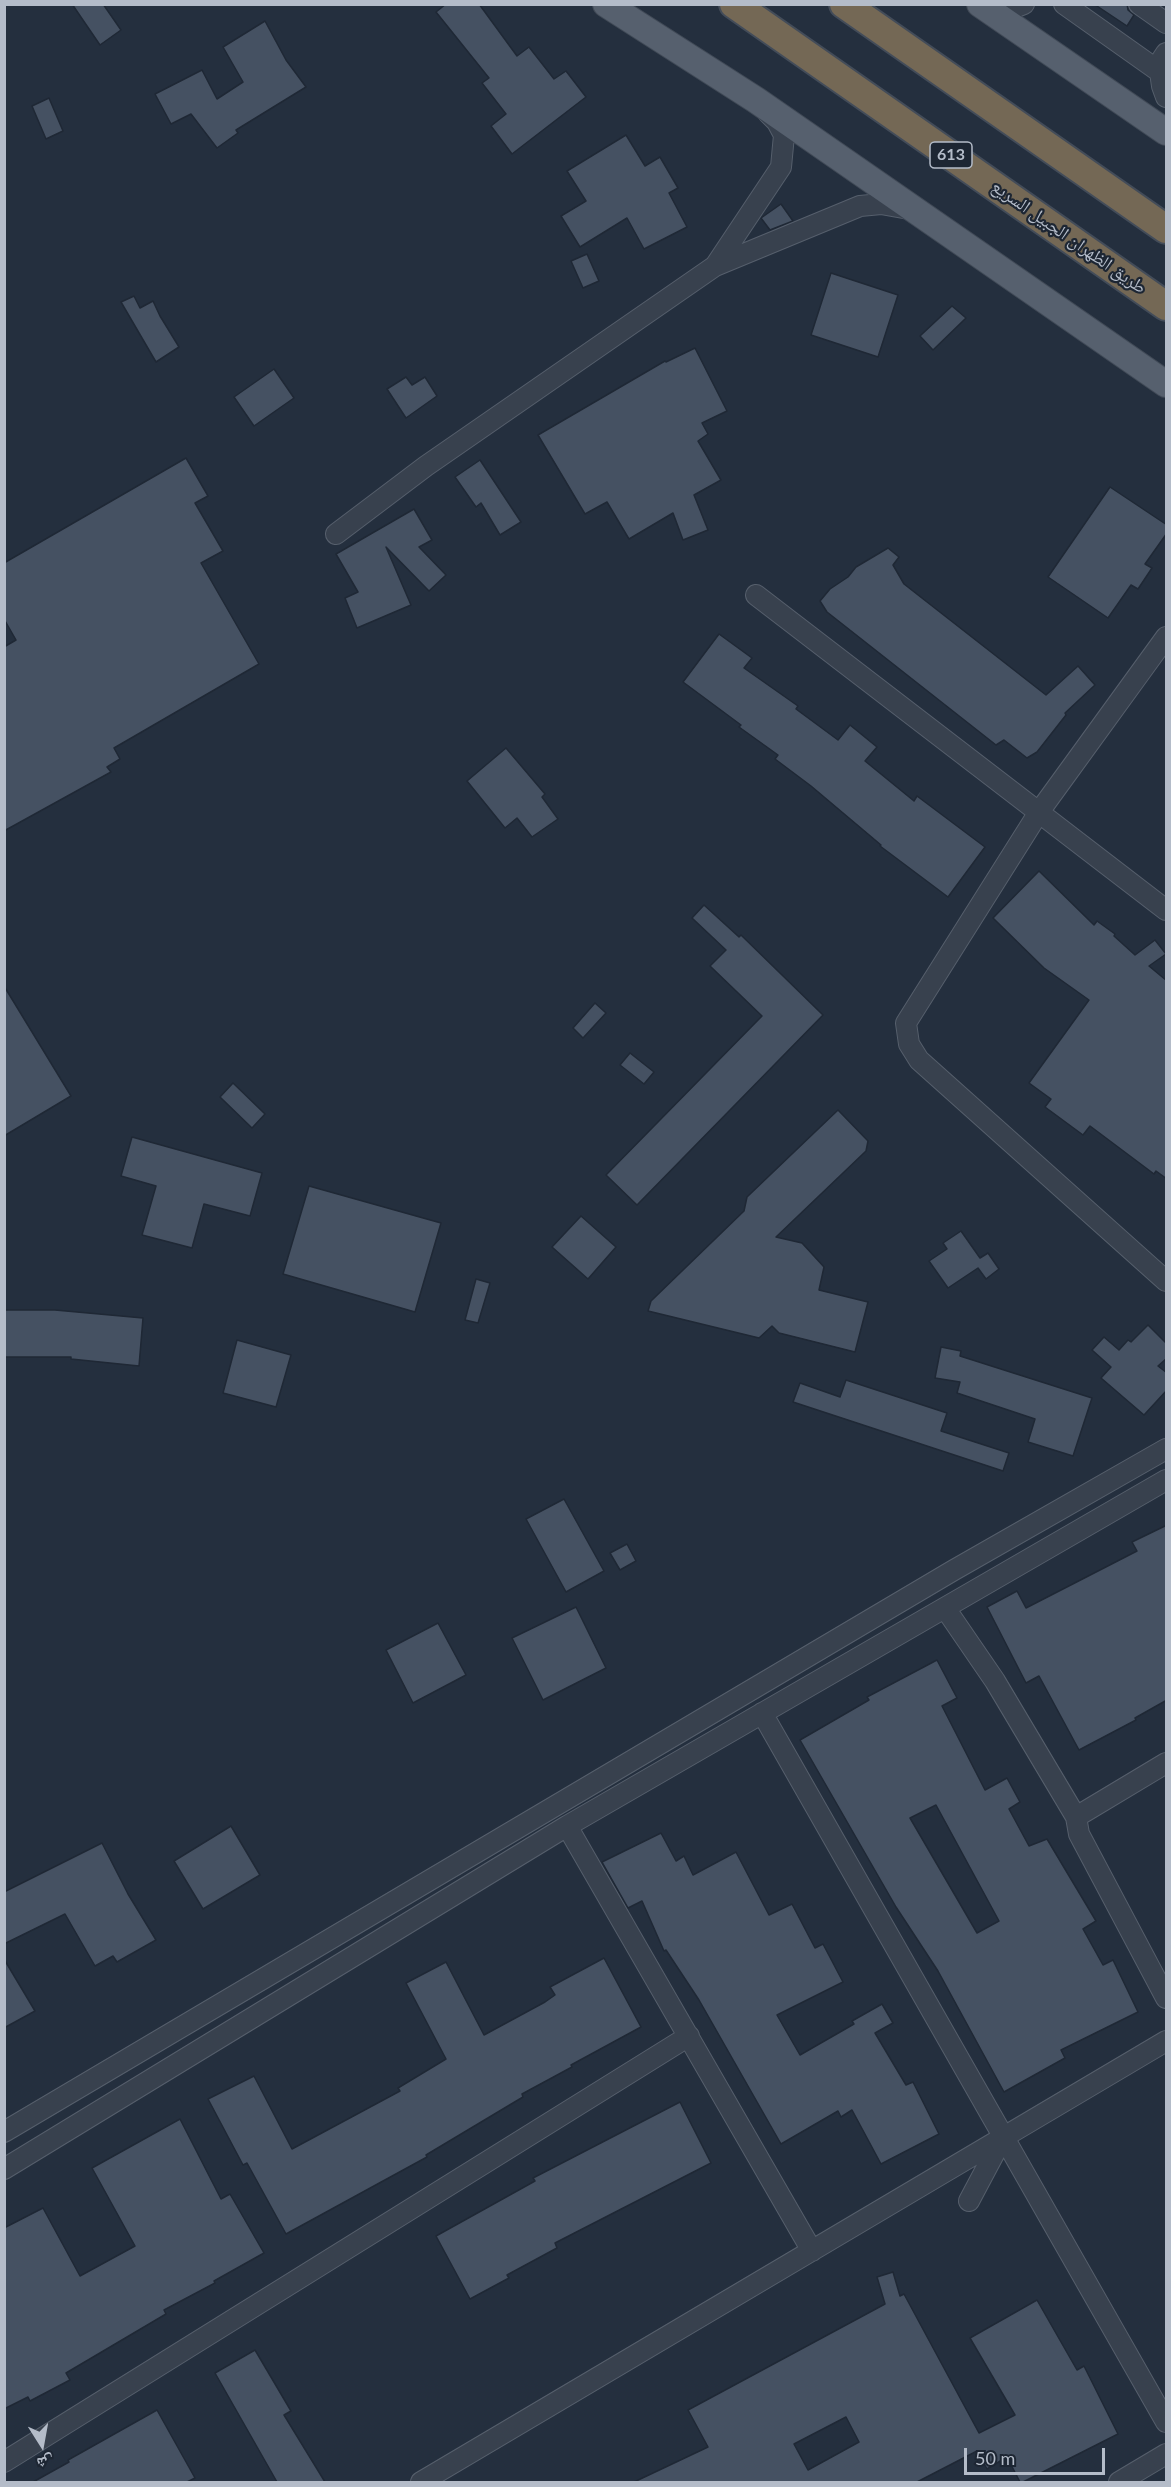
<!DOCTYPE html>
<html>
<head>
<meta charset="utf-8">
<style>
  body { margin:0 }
  #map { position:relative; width:1171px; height:2487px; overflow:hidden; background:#242f3e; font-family:Lato,"Noto Naskh Arabic",sans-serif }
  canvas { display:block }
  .frame { position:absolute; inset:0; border:6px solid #b4bcc9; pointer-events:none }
  .north { position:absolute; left:12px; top:2415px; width:60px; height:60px; -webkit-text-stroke:4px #1d2633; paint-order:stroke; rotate:169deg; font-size:16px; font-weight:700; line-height:24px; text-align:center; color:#b4bcc9 }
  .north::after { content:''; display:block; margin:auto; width:21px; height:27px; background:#b4bcc9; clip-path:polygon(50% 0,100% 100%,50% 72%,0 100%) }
  .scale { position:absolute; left:964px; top:2448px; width:141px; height:27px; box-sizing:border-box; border:3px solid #b4bcc9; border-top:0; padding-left:8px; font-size:18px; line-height:21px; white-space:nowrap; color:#b4bcc9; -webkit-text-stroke:4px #1d2633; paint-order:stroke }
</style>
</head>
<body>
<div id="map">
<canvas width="1171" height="2487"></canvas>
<div class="frame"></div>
<div class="north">ش</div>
<div class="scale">50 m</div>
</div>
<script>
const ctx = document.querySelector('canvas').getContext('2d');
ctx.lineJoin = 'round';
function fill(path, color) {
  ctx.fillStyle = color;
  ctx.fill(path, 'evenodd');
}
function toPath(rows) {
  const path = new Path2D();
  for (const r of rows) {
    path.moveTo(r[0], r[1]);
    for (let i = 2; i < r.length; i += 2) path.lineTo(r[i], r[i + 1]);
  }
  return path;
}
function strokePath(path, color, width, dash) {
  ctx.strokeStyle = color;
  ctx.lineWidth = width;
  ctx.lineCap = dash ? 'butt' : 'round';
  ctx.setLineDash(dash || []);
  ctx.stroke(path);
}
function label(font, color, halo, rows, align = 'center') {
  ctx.font = font + ' Lato,"Noto Naskh Arabic",sans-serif';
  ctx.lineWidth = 4.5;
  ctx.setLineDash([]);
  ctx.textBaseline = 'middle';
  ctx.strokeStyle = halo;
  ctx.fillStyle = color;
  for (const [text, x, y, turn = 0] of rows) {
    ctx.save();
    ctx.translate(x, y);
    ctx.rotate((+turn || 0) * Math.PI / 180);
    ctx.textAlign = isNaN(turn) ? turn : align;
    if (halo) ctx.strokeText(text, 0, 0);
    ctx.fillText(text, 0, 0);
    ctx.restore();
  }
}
const building = toPath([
  [72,4,103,4,121,30,100,45,72,4],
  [446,4,479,4,517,56,529,47,554,79,566,71,586,97,512,154,491,126,506,114,482,83,489,78,436,12,446,4],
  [1094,4,1127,4,1128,10,1134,15,1127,26,1094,4],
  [265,21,286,60,306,87,236,130,238,133,217,148,191,114,171,124,155,94,202,70,217,99,243,82,223,47,265,21],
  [49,98,63,131,46,139,32,106,49,98],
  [626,135,645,166,660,157,678,188,669,193,687,227,644,249,627,218,580,247,561,216,586,201,567,171,626,135],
  [781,204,793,221,770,230,761,218,781,204],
  [587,254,599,281,583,288,571,261,587,254],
  [831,273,898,295,878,357,811,335,831,273],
  [134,296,140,308,153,301,160,316,179,347,156,362,121,302,134,296],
  [952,306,966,318,933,350,920,336,952,306],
  [695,348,727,411,702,423,708,434,698,441,721,480,694,495,708,530,683,540,673,513,629,539,607,502,585,514,538,435,665,361,666,362,695,348],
  [274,369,294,398,254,426,234,397,274,369],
  [406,377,412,385,425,377,437,396,406,418,387,389,406,377],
  [186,458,208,496,195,503,223,551,201,563,259,664,114,748,120,759,107,767,111,772,4,831,4,647,16,640,4,619,4,563,186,458],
  [480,460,521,522,500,535,481,503,476,507,455,477,480,460],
  [1110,487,1167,525,1167,533,1145,564,1152,568,1138,589,1131,585,1108,618,1048,577,1110,487],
  [414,509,432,540,419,547,446,575,429,591,386,547,411,605,357,628,345,598,358,592,336,554,414,509],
  [888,548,899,557,893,565,904,584,1046,695,1078,666,1095,685,1065,713,1066,715,1037,752,1027,758,1004,740,996,745,827,612,820,601,830,589,848,577,856,567,888,548],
  [719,634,752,658,744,668,798,706,796,709,838,740,850,725,877,747,865,761,914,801,917,796,985,847,948,897,880,846,881,845,811,786,775,759,778,755,739,727,741,725,683,682,719,634],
  [506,748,545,794,542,797,558,819,532,837,517,818,505,828,467,781,506,748],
  [1039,871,1094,925,1097,921,1115,934,1114,936,1135,955,1155,940,1166,954,1149,966,1167,981,1167,1179,1156,1171,1154,1174,1090,1126,1083,1135,1045,1107,1051,1099,1029,1083,1089,1000,1044,968,993,918,1039,871],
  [704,905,739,937,741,935,823,1015,637,1205,606,1175,762,1016,710,966,726,950,692,918,704,905],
  [4,986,71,1096,4,1136,4,986],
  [595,1003,606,1013,583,1038,573,1028,595,1003],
  [630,1053,654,1072,644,1084,620,1065,630,1053],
  [233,1083,265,1114,252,1128,220,1097,233,1083],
  [838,1110,868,1141,866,1151,776,1237,802,1243,824,1267,819,1290,868,1302,855,1352,779,1333,772,1326,759,1338,648,1311,651,1301,744,1211,747,1197,838,1110],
  [132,1137,262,1173,250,1216,204,1204,192,1248,142,1235,156,1186,121,1176,132,1137],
  [309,1186,441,1223,415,1312,283,1274,309,1186],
  [581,1216,616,1247,588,1279,552,1247,581,1216],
  [961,1231,980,1258,988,1253,999,1269,986,1279,978,1268,948,1288,929,1261,947,1249,943,1243,961,1231],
  [476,1279,490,1283,478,1323,465,1320,476,1279],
  [4,1310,55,1310,143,1318,139,1366,71,1359,71,1357,4,1357,4,1310],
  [1148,1325,1167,1344,1167,1358,1158,1366,1167,1373,1167,1390,1144,1415,1101,1378,1111,1367,1092,1350,1104,1337,1119,1350,1128,1340,1131,1342,1148,1325],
  [237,1340,291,1355,276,1407,223,1393,237,1340],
  [941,1347,961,1351,960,1356,1092,1398,1073,1456,1028,1442,1035,1419,957,1393,960,1382,935,1378,941,1347],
  [846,1380,947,1413,941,1431,1009,1453,1003,1471,793,1402,800,1383,840,1397,846,1380],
  [564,1499,604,1571,566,1592,526,1519,564,1499],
  [1167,1525,1167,1700,1135,1718,1136,1720,1079,1750,1039,1676,1026,1683,987,1607,1017,1591,1026,1608,1137,1551,1132,1542,1167,1525],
  [627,1544,636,1561,620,1570,610,1553,627,1544],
  [576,1607,606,1668,543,1700,512,1638,576,1607],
  [438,1623,466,1675,413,1703,386,1650,438,1623],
  [937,1660,957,1698,942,1706,985,1790,1007,1778,1020,1802,1009,1809,1029,1846,1047,1839,1096,1921,1083,1929,1103,1965,1113,1960,1138,2012,1061,2050,1065,2058,1004,2092,938,1971,896,1907,800,1740,869,1700,867,1697,937,1660],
  [936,1805,999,1921,977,1933,910,1818,936,1805],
  [231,1826,260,1875,203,1909,174,1861,231,1826],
  [661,1833,676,1861,684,1856,693,1875,736,1852,769,1915,792,1904,815,1948,823,1944,843,1982,777,2015,800,2055,854,2024,852,2021,882,2004,893,2023,875,2033,906,2085,913,2082,939,2134,881,2164,852,2110,841,2117,838,2111,781,2144,699,2000,666,1950,664,1951,642,1901,628,1908,602,1862,661,1833],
  [102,1843,128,1894,156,1940,117,1962,113,1956,95,1966,65,1914,4,1944,4,1892,102,1843],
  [604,1958,641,2027,571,2065,572,2067,522,2094,523,2097,426,2155,427,2157,286,2234,247,2163,243,2165,208,2099,254,2076,292,2149,400,2091,398,2088,446,2059,406,1983,446,1962,484,2035,545,2002,555,1995,550,1987,604,1958],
  [4,1959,35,2011,4,2028,4,1959],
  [680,2102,711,2163,555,2243,557,2248,507,2275,509,2278,470,2299,436,2236,535,2181,533,2178,680,2102],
  [180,2119,221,2199,230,2194,264,2253,214,2281,215,2283,164,2310,166,2314,66,2373,70,2380,30,2401,28,2397,4,2409,4,2228,43,2208,80,2276,135,2246,92,2168,180,2119],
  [893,2272,900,2296,904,2294,979,2433,1015,2415,970,2338,1037,2300,1077,2370,1084,2366,1118,2434,1023,2482,1020,2482,1007,2457,987,2469,977,2451,917,2482,634,2482,708,2447,688,2410,885,2304,877,2277,893,2272],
  [846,2417,859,2442,808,2470,794,2444,846,2417],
  [255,2350,291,2411,284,2415,325,2482,277,2482,215,2373,255,2350],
  [157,2410,195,2478,187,2482,33,2482,69,2462,68,2460,157,2410]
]);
const minor = toPath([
  [1003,4,1014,8,1024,4],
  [1064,4,1160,72],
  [1139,4,1166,23],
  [1166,53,1162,59,1160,72,1162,86,1166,97],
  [768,113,777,122,784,135,781,167,715,266,860,206,881,204,909,209],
  [336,534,426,466,715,266],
  [756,595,1166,910],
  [1166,637,1039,812,906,1023,909,1044,919,1060,1166,1281],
  [945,1608,995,1681,1076,1817,1079,1834,1166,1998],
  [762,1713,1166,2422],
  [1076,1817,1166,1763],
  [567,1826,812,2251],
  [4,2132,954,1570,1166,1449],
  [4,2169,567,1826,1166,1480],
  [969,2201,1003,2137],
  [4,2462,689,2036],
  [421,2482,1166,2041],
  [1119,2482,1166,2454]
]);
const major = toPath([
  [606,4,756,100,1166,384],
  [980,4,1166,132]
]);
const highway = toPath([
  [734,4,1166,306],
  [844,4,1166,229]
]);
const shields = [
  [951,155,42]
];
const shieldNames = [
  ["613",951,155]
];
const streetNames = [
  ["طريق الظهران الجبيل السريع",1069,237,35]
];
fill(building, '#455162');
strokePath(building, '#1f2835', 1.5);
strokePath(minor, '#565f6c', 22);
strokePath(major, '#414a57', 28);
strokePath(highway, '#434c59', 32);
strokePath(minor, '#38414e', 20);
strokePath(major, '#56606e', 26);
strokePath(highway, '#746855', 28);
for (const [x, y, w] of shields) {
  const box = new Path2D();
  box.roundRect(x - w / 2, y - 13, w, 26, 4.5);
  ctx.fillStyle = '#1d2633';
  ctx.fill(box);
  strokePath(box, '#b4bcc9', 1.5);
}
label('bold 16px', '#b4bcc9', null, shieldNames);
label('18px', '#b4bcc9', '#1d2633', streetNames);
</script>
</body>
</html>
